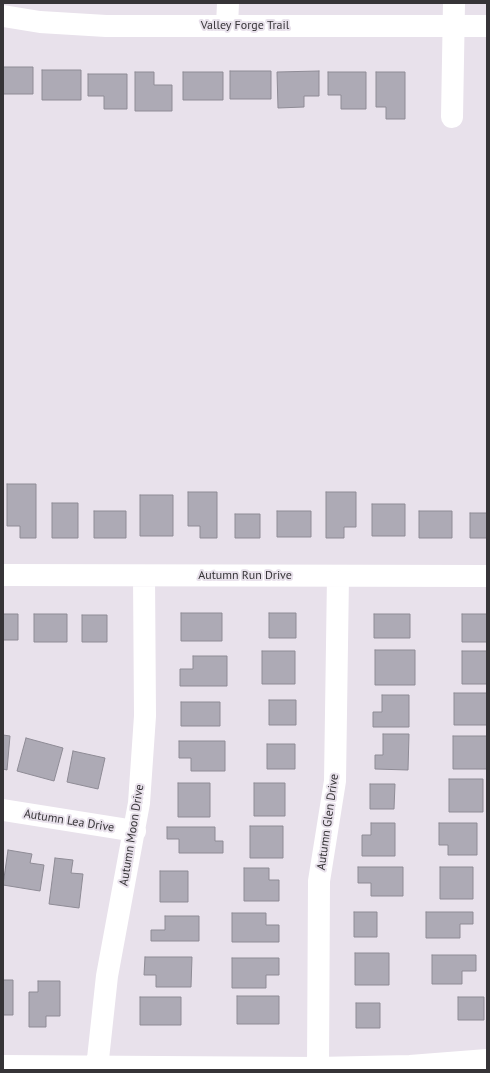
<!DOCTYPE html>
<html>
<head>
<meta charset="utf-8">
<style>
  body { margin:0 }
  #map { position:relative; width:490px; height:1073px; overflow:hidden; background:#e8e1eb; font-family:"PT Sans",sans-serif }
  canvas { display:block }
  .frame { position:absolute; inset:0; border:4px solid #363437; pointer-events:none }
</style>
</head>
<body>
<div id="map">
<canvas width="490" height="1073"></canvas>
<div class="frame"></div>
</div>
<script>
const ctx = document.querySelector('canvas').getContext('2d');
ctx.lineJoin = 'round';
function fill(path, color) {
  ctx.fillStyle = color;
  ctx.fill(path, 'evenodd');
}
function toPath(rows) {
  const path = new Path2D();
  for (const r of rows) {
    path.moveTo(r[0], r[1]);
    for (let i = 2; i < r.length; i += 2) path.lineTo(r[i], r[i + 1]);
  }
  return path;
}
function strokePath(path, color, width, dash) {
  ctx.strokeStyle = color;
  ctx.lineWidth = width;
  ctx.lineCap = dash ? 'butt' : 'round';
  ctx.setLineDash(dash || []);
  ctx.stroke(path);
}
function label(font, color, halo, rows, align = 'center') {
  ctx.font = font + ' "PT Sans",sans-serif';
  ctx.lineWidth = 4;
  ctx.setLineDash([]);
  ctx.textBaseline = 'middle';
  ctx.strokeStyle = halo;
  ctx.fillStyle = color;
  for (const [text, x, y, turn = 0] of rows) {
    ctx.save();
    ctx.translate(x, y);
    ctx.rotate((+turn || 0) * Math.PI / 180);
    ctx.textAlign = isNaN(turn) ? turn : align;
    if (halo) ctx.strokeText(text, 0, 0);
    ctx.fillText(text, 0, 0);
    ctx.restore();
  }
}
const building = toPath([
  [3,67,33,67,33,94,3,94,3,67],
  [42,70,81,70,81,100,42,100,42,70],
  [230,71,271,71,271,99,230,99,230,71],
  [319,71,319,96,304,96,304,107,278,108,277,72,319,71],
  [135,72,154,72,154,85,172,85,172,111,135,111,135,72],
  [183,72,223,72,223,100,183,100,183,72],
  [328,72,366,72,366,109,341,109,341,95,328,95,328,72],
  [376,72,405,72,405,119,386,119,386,107,376,107,376,72],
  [88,74,127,74,127,109,104,109,104,96,88,96,88,74],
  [7,484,36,484,36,538,20,538,20,526,7,526,7,484],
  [188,492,217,492,217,538,200,538,200,526,188,526,188,492],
  [326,492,356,492,356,527,344,527,344,538,326,538,326,492],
  [140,495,173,495,173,536,140,536,140,495],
  [52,503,78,503,78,538,52,538,52,503],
  [372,504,405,504,405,536,372,536,372,504],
  [94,511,126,511,126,538,94,538,94,511],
  [277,511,311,511,311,537,277,537,277,511],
  [419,511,452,511,452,538,419,538,419,511],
  [470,513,487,513,487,538,470,538,470,513],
  [235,514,260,514,260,538,235,538,235,514],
  [181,613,222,613,222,641,181,641,181,613],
  [269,613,296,613,296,638,269,638,269,613],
  [3,614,18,614,18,640,3,640,3,614],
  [34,614,67,614,67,642,34,642,34,614],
  [374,614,410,614,410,638,374,638,374,614],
  [462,614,487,614,487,642,462,642,462,614],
  [82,615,107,615,107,642,82,642,82,615],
  [375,650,415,650,415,685,375,685,375,650],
  [262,651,295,651,295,684,262,684,262,651],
  [462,651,487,651,487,684,462,684,462,651],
  [193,656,227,656,227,686,180,686,180,669,193,669,193,656],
  [454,693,487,693,487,725,454,725,454,693],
  [382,695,409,695,409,727,373,727,373,712,382,712,382,695],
  [269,700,296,700,296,725,269,725,269,700],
  [181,702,220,702,220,726,181,726,181,702],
  [383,734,409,734,408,770,375,769,375,755,383,755,383,734],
  [3,735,10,736,7,770,3,769,3,735],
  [453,736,487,736,487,769,453,769,453,736],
  [26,738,63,748,54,781,17,771,26,738],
  [179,741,225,741,225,771,191,771,191,758,179,758,179,741],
  [267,744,295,744,295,769,267,769,267,744],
  [73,751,105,758,98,789,67,782,73,751],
  [449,779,483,779,483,812,449,812,449,779],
  [178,783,210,783,210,817,178,817,178,783],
  [254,783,285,783,285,816,254,816,254,783],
  [370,784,395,784,394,809,370,809,370,784],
  [371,823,395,823,395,856,362,856,362,835,371,835,371,823],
  [439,823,477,823,477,855,448,855,448,845,439,845,439,823],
  [250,826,283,826,283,858,250,858,250,826],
  [167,827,215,827,215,841,223,841,223,853,179,853,179,839,167,839,167,827],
  [8,850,32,854,30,863,44,865,40,891,3,885,8,850],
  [55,858,73,860,71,873,83,874,79,908,49,904,55,858],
  [358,867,403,867,403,896,371,896,371,883,358,883,358,867],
  [440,867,473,867,473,899,440,899,440,867],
  [244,868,269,868,269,880,279,880,279,901,244,901,244,868],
  [160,871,188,871,188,902,160,902,160,871],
  [354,912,377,912,377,937,354,937,354,912],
  [426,912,473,912,473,924,460,924,460,938,426,938,426,912],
  [232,913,266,913,266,925,279,925,279,942,232,942,232,913],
  [165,916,199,916,199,941,151,941,151,930,165,930,165,916],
  [355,953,389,953,389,985,355,985,355,953],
  [432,955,476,955,476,971,462,971,462,984,432,984,432,955],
  [145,957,192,957,191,987,156,987,156,975,144,975,145,957],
  [232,958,279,958,279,975,266,975,266,988,232,988,232,958],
  [3,980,13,980,13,1015,3,1015,3,980],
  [38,981,60,981,60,1016,46,1016,46,1027,29,1027,29,992,38,992,38,981],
  [237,996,279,996,279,1024,237,1024,237,996],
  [140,997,181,997,181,1025,140,1025,140,997],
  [458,997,484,997,484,1020,458,1020,458,997],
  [356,1003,380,1003,380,1028,356,1028,356,1003]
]);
const minor = toPath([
  [3,16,40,22,106,26,487,26],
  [227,26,228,3],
  [452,117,454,3],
  [3,575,487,576],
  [3,810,135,831],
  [3,1066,318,1068,410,1066,487,1060],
  [97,1068,107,976,139,803,145,716,144,576],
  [318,1068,319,881,335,781,338,576]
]);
const streetNames = [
  ["Valley Forge Trail",245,26],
  ["Autumn Run Drive",245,576],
  ["Autumn Lea Drive",69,821,9],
  ["Autumn Glen Drive",328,822,-82],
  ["Autumn Moon Drive",132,835,-81]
];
fill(building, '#adaab5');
strokePath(building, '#8e8b95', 1);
strokePath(minor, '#fff', 22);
label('12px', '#363437', '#e8e1eb', streetNames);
</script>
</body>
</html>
